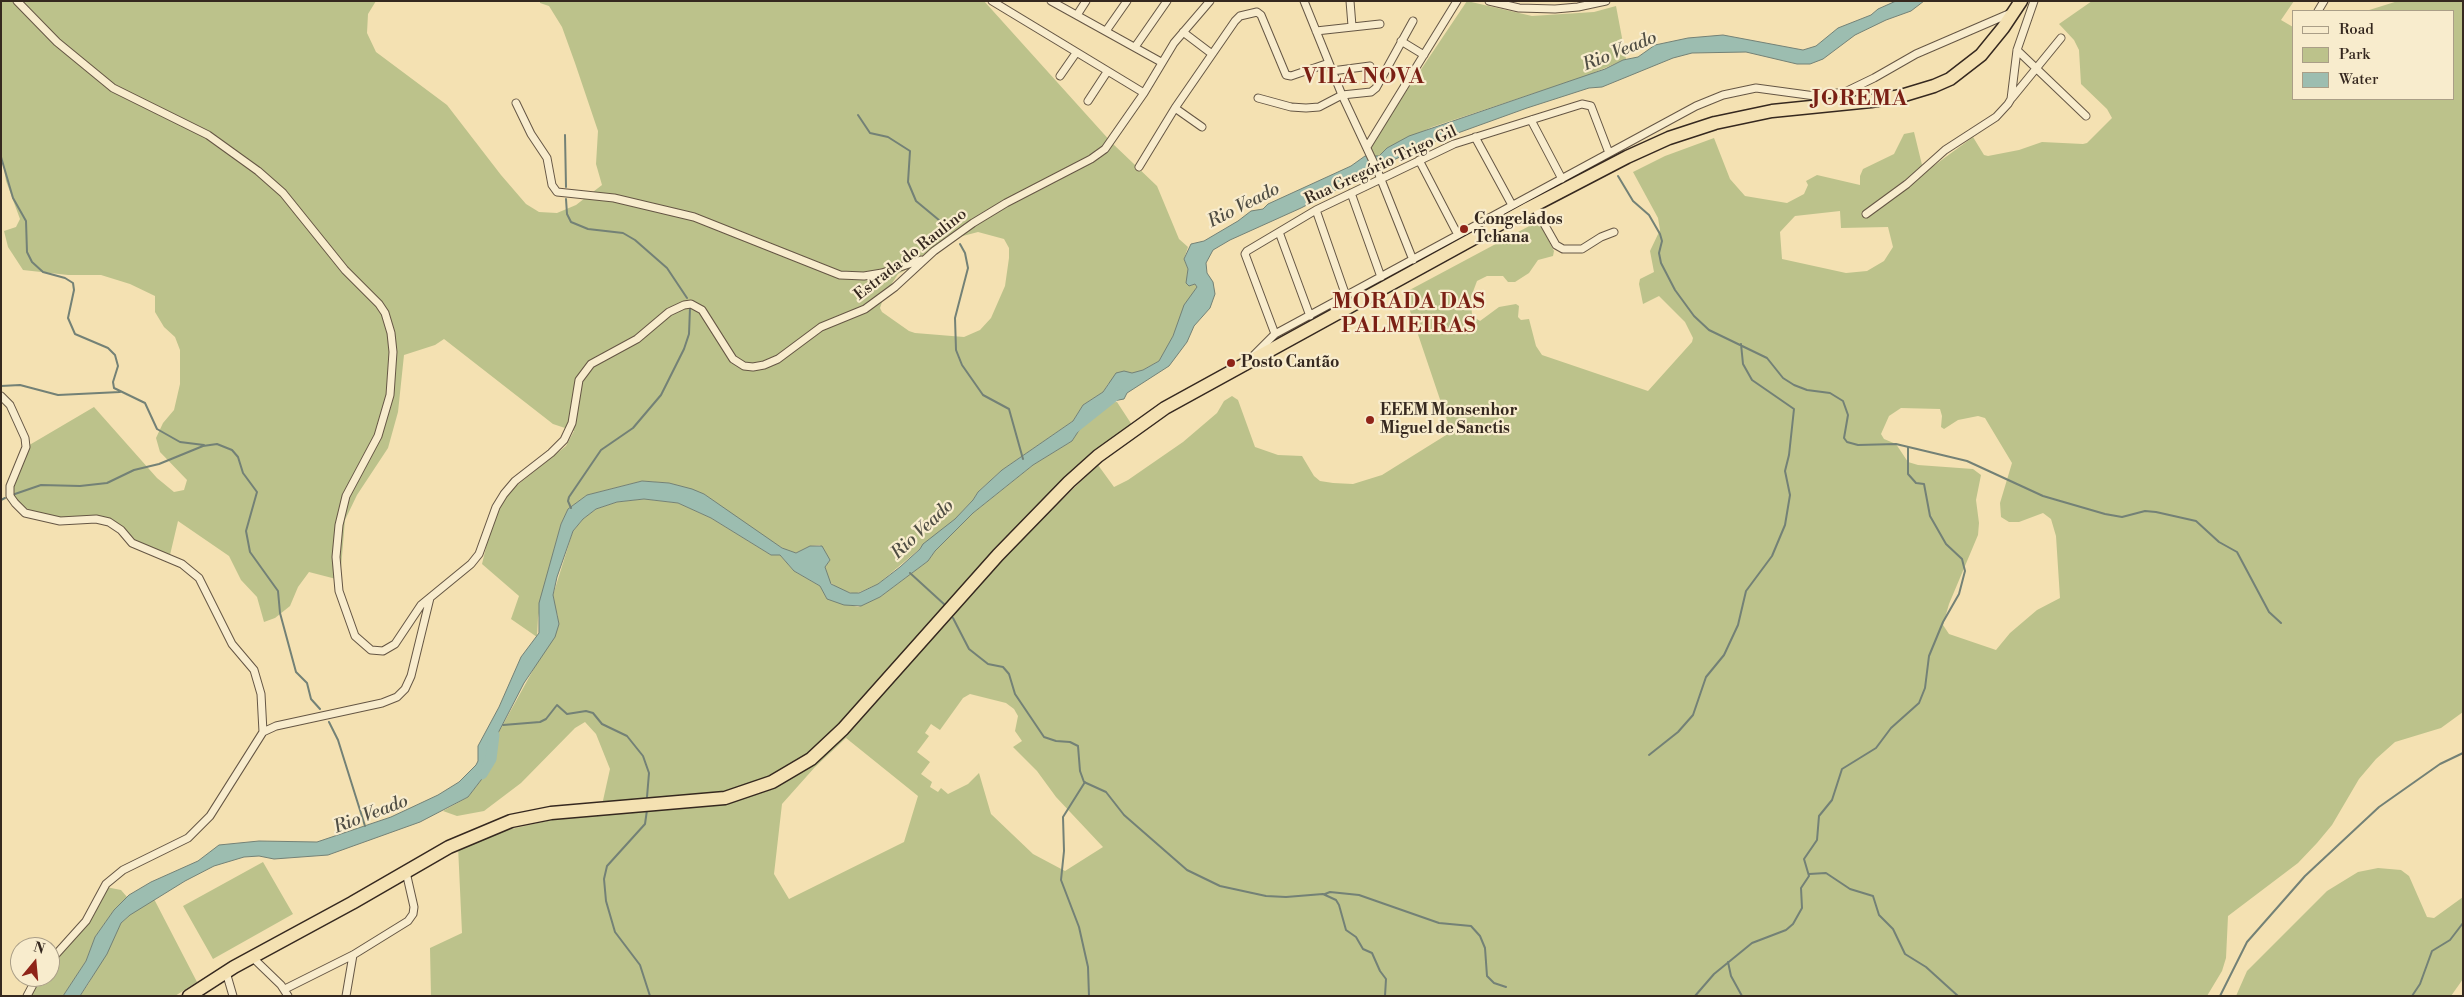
<!DOCTYPE html>
<html>
<head>
<meta charset="utf-8">
<style>
  body { margin:0 }
  #map { position:relative; width:2464px; height:997px; overflow:hidden; background:#f4e1b2; font-family:"Libre Bodoni",serif }
  canvas { display:block }
  .frame { position:absolute; inset:0; border:2px solid #35281f; pointer-events:none }
  .legend { position:absolute; left:2292px; top:10px; width:162px; height:90px; box-sizing:border-box; background:#f8eccd; border:1px solid #aa9e87; margin:0; padding:6px 9px; list-style:none; font-size:15px; color:#35281f }
  .legend li { display:flex; align-items:center; gap:10px; height:25px }
  .legend b { width:25px; border:1px solid #aa9e87 }
  .north { position:absolute; left:10px; top:937px; width:50px; height:50px; box-sizing:border-box; background:#f8eccd; border:1px solid #aa9e87; border-radius:50%; rotate:17deg; font-size:14px; font-weight:700; line-height:20px; text-align:center; color:#35281f }
  .north::after { content:''; display:block; margin:auto; width:18px; height:22px; background:#8f2418; clip-path:polygon(50% 0,100% 100%,50% 72%,0 100%) }
</style>
</head>
<body>
<div id="map">
<canvas width="2464" height="997"></canvas>
<div class="frame"></div>
<ul class="legend">
<li><b style="height:6px;background:#f8eccd"></b>Road</li>
<li><b style="height:14px;background:#bcc28b"></b>Park</li>
<li><b style="height:14px;background:#9cbdb0"></b>Water</li>
</ul>
<div class="north">N</div>
</div>
<script>
const ctx = document.querySelector('canvas').getContext('2d');
ctx.lineJoin = 'round';
function fill(path, color) {
  ctx.fillStyle = color;
  ctx.fill(path, 'evenodd');
}
function toPath(rows) {
  const path = new Path2D();
  for (const r of rows) {
    path.moveTo(r[0], r[1]);
    for (let i = 2; i < r.length; i += 2) path.lineTo(r[i], r[i + 1]);
  }
  return path;
}
function strokePath(path, color, width, dash) {
  ctx.strokeStyle = color;
  ctx.lineWidth = width;
  ctx.lineCap = dash ? 'butt' : 'round';
  ctx.setLineDash(dash || []);
  ctx.stroke(path);
}
function label(font, color, halo, rows, align = 'center') {
  ctx.font = font + ' "Libre Bodoni",serif';
  ctx.lineWidth = 4.5;
  ctx.setLineDash([]);
  ctx.textBaseline = 'middle';
  ctx.strokeStyle = halo;
  ctx.fillStyle = color;
  for (const [text, x, y, turn = 0] of rows) {
    ctx.save();
    ctx.translate(x, y);
    ctx.rotate((+turn || 0) * Math.PI / 180);
    ctx.textAlign = isNaN(turn) ? turn : align;
    if (halo) ctx.strokeText(text, 0, 0);
    ctx.fillText(text, 0, 0);
    ctx.restore();
  }
}
const green = toPath([
  [1,1,376,1,368,14,367,33,376,52,447,105,501,175,526,204,539,212,557,213,576,205,602,185,596,164,598,131,575,63,562,27,549,6,540,3,540,1,984,1,1112,143,1157,186,1179,239,1188,247,1184,259,1188,269,1187,284,1189,286,1195,284,1197,287,1169,344,1159,361,1143,370,1108,384,1103,392,1083,405,1073,421,1002,470,978,492,973,500,955,519,878,584,855,594,838,589,828,580,825,567,830,560,820,545,810,546,796,553,786,550,757,533,704,494,669,483,642,481,587,495,568,509,561,524,545,583,538,618,537,637,511,619,519,596,482,564,490,531,500,504,515,487,566,446,574,431,553,424,444,339,435,345,404,355,398,412,388,448,357,495,345,520,340,580,309,572,298,587,290,606,275,618,264,622,257,597,241,580,229,556,178,521,170,555,137,547,126,531,92,517,59,517,37,514,21,506,6,494,7,482,26,447,94,407,157,478,174,492,184,490,187,480,160,452,156,438,163,423,174,410,180,384,180,350,175,337,164,327,155,312,155,296,130,284,101,275,68,275,23,270,8,247,4,231,16,227,20,219,6,181,1,152],
  [978,232,1004,239,1009,248,1009,258,1005,286,991,318,980,330,964,337,915,333,909,331,882,312,880,308,884,296,898,274,919,263,959,237],
  [1467,1,1532,16,1594,12,1616,6,1626,59,1586,76,1432,127,1387,148,1379,156,1370,156,1368,151,1389,117],
  [2092,1,2294,1,2281,20,2293,27,2293,99,2453,99,2453,11,2366,11,2398,1,2463,1,2463,712,2441,728,2395,742,2376,759,2359,779,2332,825,2317,843,2298,863,2228,916,2226,958,2222,971,2207,996,431,996,430,948,462,933,458,846,480,836,556,819,718,805,752,796,773,787,870,706,891,685,930,639,1022,538,1098,465,1114,487,1128,480,1183,442,1217,413,1224,401,1232,396,1238,400,1255,447,1278,455,1302,456,1314,476,1320,481,1333,483,1353,484,1382,475,1451,432,1404,293,1535,223,1539,222,1554,251,1553,256,1538,260,1529,273,1515,282,1508,282,1503,276,1487,276,1477,281,1471,297,1472,316,1480,321,1499,307,1516,304,1519,306,1518,317,1521,320,1529,319,1536,346,1542,355,1648,391,1692,342,1693,338,1685,322,1659,296,1643,304,1639,284,1640,279,1654,272,1650,251,1660,230,1658,218,1633,172,1665,156,1714,138,1730,179,1745,196,1787,203,1804,194,1808,185,1806,181,1817,175,1860,185,1860,176,1863,169,1894,154,1904,134,1914,132,1924,173,1973,137,1984,155,1988,156,2019,150,2042,142,2083,144,2087,143,2112,118,2107,109,2081,84,2079,50,2074,40,2059,24],
  [1840,211,1841,228,1888,227,1893,247,1884,261,1867,271,1846,273,1782,259,1780,232,1795,216],
  [1901,408,1940,409,1942,416,1941,427,1944,429,1958,420,1978,416,1985,418,2012,463,2000,503,2001,517,2009,522,2019,522,2043,513,2051,519,2056,536,2060,598,2037,610,2010,633,1996,650,1949,634,1943,625,1949,604,1978,535,1979,523,1976,500,1981,475,1973,469,1918,465,1908,462,1896,444,1884,439,1881,434,1889,416],
  [970,694,1006,703,1014,709,1018,716,1015,731,1022,741,1013,747,1037,771,1056,797,1103,847,1065,871,1033,854,991,814,979,773,968,784,948,794,941,788,938,792,930,787,932,782,921,774,930,762,917,752,929,736,925,733,931,724,940,730,963,698],
  [846,738,918,796,904,842,789,899,774,874,782,804,815,767],
  [1117,402,1134,428,1112,444,824,742,788,769,743,790,602,805,610,769,596,734,585,722,575,728,521,783,484,811,457,816,443,811,468,797,488,771,495,739,532,672,558,616,554,608,553,595,573,531,583,519,596,509,617,502,644,499,678,503,711,518,771,555,780,555,794,571,820,586,827,599,858,607,880,597,928,561,935,551,973,513,1033,465,1072,441,1093,409,1102,403],
  [263,862,293,914,213,959,183,906],
  [2378,868,2401,870,2409,876,2427,917,2434,918,2463,897,2463,979,2451,996,2236,996,2247,971,2327,891,2358,872],
  [106,887,121,890,127,897,114,910,95,937,86,961,63,996,29,996,41,977,50,977,50,964,72,938],
  [154,899,197,982,175,996,80,996,89,983,121,923,138,908]
]);
const water = toPath([
  [1896,1,1924,1,1911,11,1886,20,1855,35,1823,59,1810,64,1797,64,1746,52,1692,53,1673,58,1602,87,1589,88,1527,108,1419,147,1301,208,1230,240,1213,250,1206,263,1207,273,1213,282,1215,294,1210,308,1194,326,1187,342,1169,366,1127,393,1124,399,1102,403,1093,409,1072,441,1033,465,973,513,935,551,928,561,880,597,861,606,844,605,827,599,820,586,794,571,780,555,771,555,711,518,678,503,644,499,617,502,596,509,583,519,573,531,557,577,553,595,559,624,555,637,524,683,495,739,488,771,468,797,420,822,328,855,274,859,259,856,244,857,214,866,185,881,130,915,121,923,107,954,80,996,63,996,86,961,95,937,114,910,129,895,151,882,198,861,219,845,259,841,317,842,391,817,438,795,459,782,476,765,478,761,478,746,499,707,521,657,539,633,539,603,561,524,568,509,587,495,642,481,669,483,692,489,704,494,782,548,796,553,810,546,822,546,830,560,825,567,831,584,850,593,859,593,878,584,900,567,920,549,923,544,955,519,973,500,978,492,1002,470,1073,421,1083,405,1103,392,1116,373,1124,371,1132,373,1143,370,1159,361,1173,336,1184,305,1197,287,1195,284,1189,286,1186,283,1188,269,1184,259,1191,244,1204,241,1238,221,1251,211,1263,209,1268,204,1351,166,1365,156,1379,156,1387,148,1409,136,1605,69,1623,60,1638,57,1655,45,1688,38,1723,35,1803,50,1816,46,1838,28,1871,15,1878,9,1896,1]
]);
const stream = toPath([
  [858,115,870,133,888,137,910,151,908,182,916,201,951,230],
  [565,135,566,187],
  [1,157,13,198,26,221,27,252,32,262,43,272,65,278,73,283,74,290,68,318,75,334,108,348,115,355,118,366,113,382,114,388,145,403,157,429,180,442,204,445],
  [1618,176,1633,201,1649,215,1660,234,1662,241,1659,253,1661,263,1675,290,1694,316,1709,330,1767,358,1783,378,1794,385,1807,390,1830,393,1843,401,1848,415,1844,438,1847,442,1858,445,1896,444,1967,461,2043,496,2105,514,2122,517,2145,511,2156,512,2196,521,2219,542,2237,552,2269,612,2281,623],
  [566,199,567,214,571,222,588,229,623,233,635,240,667,268,687,298],
  [960,244,965,253,968,268,955,318,956,350,962,365,983,395,1009,409,1023,459],
  [1,386,20,385,58,395,120,392],
  [12,495,41,485,80,486,107,483,134,470,159,464,203,446,217,444,232,450,238,457,243,473,257,492,246,531,250,552,278,591,280,613,296,672,307,683,311,699,320,709],
  [1,500,5,498],
  [571,508,568,501,569,497,601,450,633,428,661,395,684,349,689,334,690,308],
  [910,573,945,605],
  [953,618,969,649,988,664,1003,667,1009,674,1015,694,1044,737,1056,741,1070,742,1078,746,1080,771,1084,782,1106,792,1124,815,1187,870,1220,886,1266,896,1286,897,1323,894,1336,900,1339,905,1346,930,1356,937,1363,949,1372,953,1380,971,1386,979,1385,996],
  [329,722,338,740,365,826],
  [503,725,540,722,546,719,557,705,567,714,586,711,593,713,602,724,627,736,643,756,649,773,647,797],
  [1649,755,1678,732,1693,715,1706,677,1724,655,1738,625,1746,591,1772,556,1785,525,1790,495,1785,471,1789,455,1794,409,1752,380,1743,364,1741,344],
  [1085,782,1063,817,1064,851,1061,880,1079,927,1088,967,1089,996],
  [647,810,645,824,607,866,604,879,606,901,615,932,640,965,650,996],
  [1809,874,1826,873,1850,889,1873,896,1879,915,1893,929,1905,954,1926,967,1958,996],
  [1325,894,1330,892,1359,895,1439,923,1471,926,1480,936,1485,948,1487,976,1494,983,1506,987],
  [1728,962,1731,976,1742,996],
  [1695,996,1714,974,1752,943,1786,930,1793,924,1802,908,1801,888,1809,876,1804,859,1817,840,1819,816,1832,800,1842,769,1876,748,1891,728,1919,703,1925,688,1929,656,1943,622,1959,594,1965,571,1962,559,1946,544,1930,516,1924,484,1916,483,1908,474,1908,447],
  [2220,996,2247,942,2305,876,2379,807,2440,764,2463,753],
  [2412,996,2420,984,2432,951,2450,940,2463,923]
]);
const river = toPath([
  [1074,428,1118,393],
  [482,774,491,759,494,735]
]);
const minor = toPath([
  [17,1,57,42,113,88,208,135,258,171,283,193,345,270,379,304,385,313,391,333,393,352,390,395,378,436,346,496,339,525,336,557,339,591,355,636,371,650,383,651,395,644,421,605,471,564,479,554,496,507,504,494,515,481,551,453,564,440,572,423,579,380,591,364,637,339,669,312,684,305,691,304,702,310,733,359,744,366,753,367,764,365,778,359,821,327,865,309,895,287,934,251,973,223,1006,203,1091,159,1105,149,1144,93,1174,43,1210,1],
  [992,1,1144,93],
  [1051,1,1161,62],
  [1304,1,1342,95,1378,172,1413,260],
  [1350,1,1352,26],
  [1489,1,1519,8,1555,9,1578,7,1606,1],
  [2318,11,2324,1],
  [1077,15,1086,1],
  [1106,31,1127,1],
  [1316,31,1380,24],
  [1183,32,1212,54],
  [1401,41,1424,55],
  [1135,47,1167,1],
  [2017,50,2086,116],
  [1332,71,1370,66],
  [1060,76,1076,53],
  [1258,98,1291,107,1306,108,1319,107,1342,95,1371,92,1376,88,1413,21],
  [2012,98,2061,38],
  [1088,101,1107,72],
  [516,103,531,134,547,158,552,185,557,192,614,198,694,217,840,275,864,276,882,273,921,260],
  [1175,108,1202,127],
  [1531,120,1562,179],
  [1475,137,1512,205],
  [1367,147,1457,1],
  [1419,160,1458,235],
  [1139,167,1175,108,1235,21,1240,16,1257,12,1261,15,1286,75,1291,76,1329,63],
  [1351,193,1381,277],
  [1534,206,1556,245,1563,249,1582,249,1601,237,1614,232],
  [1316,210,1346,296],
  [1866,214,1907,184,1945,150,1996,117,2008,104,2011,99,2017,50,2034,1],
  [1279,232,1310,316],
  [1275,334,1245,254,1247,251,1316,210,1454,144,1582,104,1591,106,1609,153],
  [1253,356,1275,334,1696,106,1723,95,1756,88,1815,96,1845,92,1874,78,1916,54,2011,13],
  [1,396,10,405,25,438,26,447,10,486,10,496,15,503,25,513,60,521,96,519,109,522,121,530,132,543,182,564,199,578,232,644,254,670,261,694,263,732],
  [252,957,281,985,288,996],
  [50,961,86,921,106,884,123,870,188,838,210,816,263,732,276,726,382,703,397,697,405,689,411,676,430,598],
  [226,972,233,996],
  [285,989,353,955,408,921,413,914,414,907,406,872],
  [27,996,37,977],
  [346,996,353,955]
]);
const trunk = toPath([
  [189,996,234,967,352,903,449,847,511,821,551,813,725,798,772,782,811,759,843,729,998,555,1069,482,1098,456,1165,408,1529,208,1627,157,1669,138,1715,123,1772,111,1871,101,1901,96,1934,86,1950,79,1981,55,2003,28,2021,1]
]);
const markers = [
  [1464,229,5,"#8f2418"],
  [1231,363,5,"#8f2418"],
  [1370,420,5,"#8f2418"]
];
const streetNames = [
  ["Rua Gregório Trigo Gil",1381,166,-25],
  ["Estrada do Raulino",911,255,-38]
];
const poiNames = [
  ["Congelados",1474,220],
  ["Tchana",1474,238],
  ["Posto Cantão",1241,363],
  ["EEEM Monsenhor",1380,411],
  ["Miguel de Sanctis",1380,429]
];
const waterNames = [
  ["Rio Veado",1620,52,-22],
  ["Rio Veado",1244,206,-27],
  ["Rio Veado",923,530,-43],
  ["Rio Veado",371,815,-21]
];
const districtNames = [
  ["VILA NOVA",1364,78],
  ["JOREMA",1860,100],
  ["MORADA DAS",1409,303],
  ["PALMEIRAS",1409,327]
];
fill(green, '#bcc28b');
fill(water, '#9cbdb0');
strokePath(water, '#738176', 1);
strokePath(stream, '#738176', 2);
strokePath(river, '#9cbdb0', 11);
strokePath(minor, '#655644', 9);
strokePath(trunk, '#35281f', 15);
strokePath(minor, '#f8eccd', 7);
strokePath(trunk, '#f4e1b2', 12);
for (const [x, y, r, color] of markers) {
  const dot = new Path2D();
  dot.arc(x, y, r, 0, 2 * Math.PI);
  ctx.fillStyle = color;
  ctx.fill(dot);
  strokePath(dot, '#f8eccd', 2);
}
label('16px', '#35281f', '#f8eccd', streetNames);
label('bold 16px', '#35281f', '#f8eccd', poiNames, 'left');
label('italic 18px', '#4f4d43', '#f8eccd', waterNames);
ctx.letterSpacing = '1px';
label('bold 21px', '#7a1f14', '#f8eccd', districtNames);
ctx.letterSpacing = '0px';
</script>
</body>
</html>
